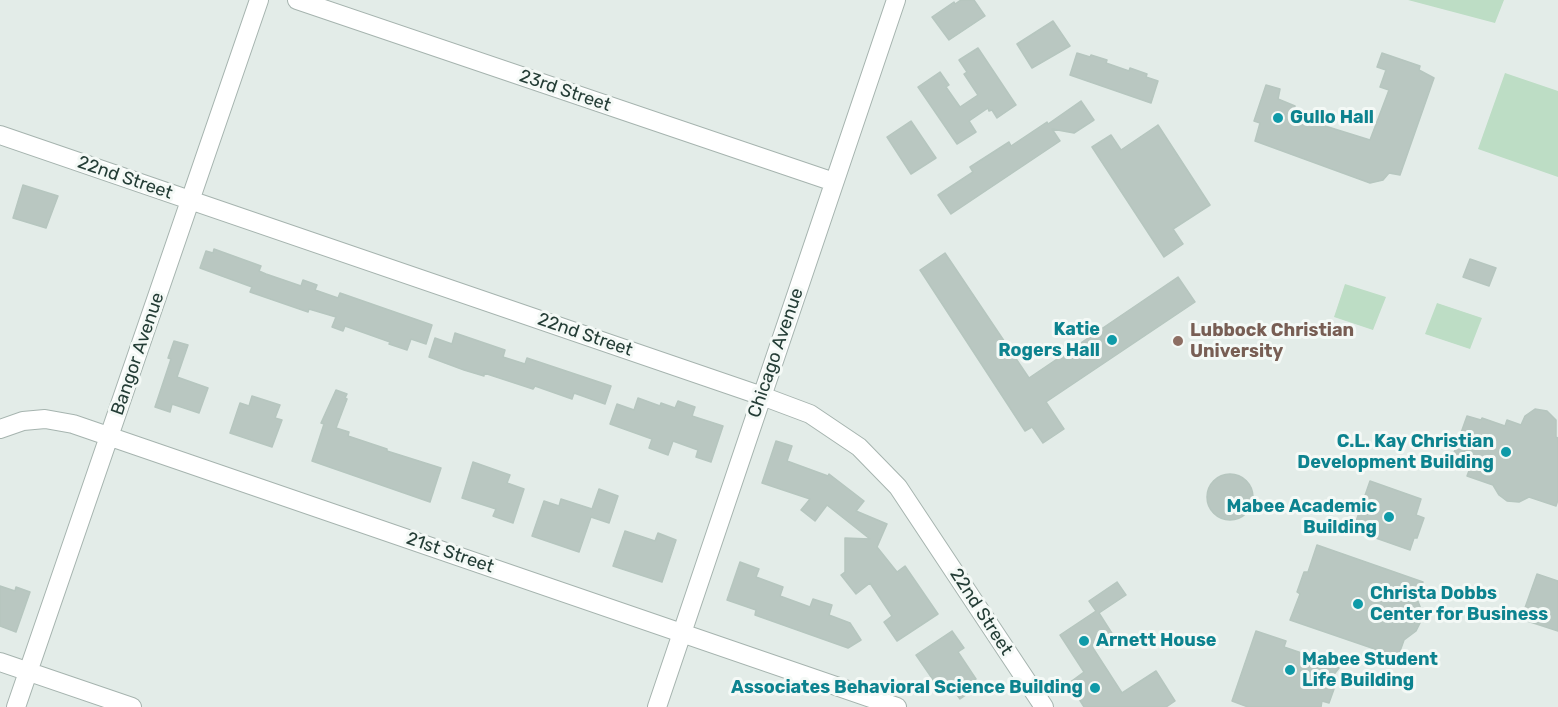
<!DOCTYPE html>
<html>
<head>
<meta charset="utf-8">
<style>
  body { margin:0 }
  canvas { display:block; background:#e3ece8 }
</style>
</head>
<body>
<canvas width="1558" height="707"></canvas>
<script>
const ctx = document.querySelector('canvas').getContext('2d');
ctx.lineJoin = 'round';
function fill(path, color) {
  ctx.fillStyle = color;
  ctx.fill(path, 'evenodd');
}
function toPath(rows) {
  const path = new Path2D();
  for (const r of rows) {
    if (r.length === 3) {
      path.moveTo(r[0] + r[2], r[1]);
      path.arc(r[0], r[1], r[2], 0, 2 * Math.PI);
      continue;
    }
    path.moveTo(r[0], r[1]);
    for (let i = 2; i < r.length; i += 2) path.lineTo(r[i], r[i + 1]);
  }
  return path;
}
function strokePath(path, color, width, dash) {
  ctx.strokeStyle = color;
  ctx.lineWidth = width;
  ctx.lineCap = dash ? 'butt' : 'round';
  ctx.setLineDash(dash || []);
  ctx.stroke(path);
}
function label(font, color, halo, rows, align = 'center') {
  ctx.font = font + ' Rubik,sans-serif';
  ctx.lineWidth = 6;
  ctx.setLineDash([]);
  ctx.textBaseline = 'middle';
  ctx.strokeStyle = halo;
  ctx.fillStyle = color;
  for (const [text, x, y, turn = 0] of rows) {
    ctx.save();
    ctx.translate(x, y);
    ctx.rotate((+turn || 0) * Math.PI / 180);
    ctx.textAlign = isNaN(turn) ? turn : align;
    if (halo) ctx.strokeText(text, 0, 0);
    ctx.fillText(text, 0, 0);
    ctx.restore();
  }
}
const green = toPath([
  [1408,0,1504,0,1495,23],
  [1505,73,1558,91,1558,177,1478,149],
  [1345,284,1386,297,1373,330,1334,317],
  [1437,303,1482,318,1470,349,1425,334]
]);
const building = toPath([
  [961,0,974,0,985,16,949,40,932,17,954,2,955,4,961,0],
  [1053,21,1070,46,1032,68,1017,44,1053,21],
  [978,48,1016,105,997,118,992,110,989,111,988,108,969,121,976,132,957,144,918,87,940,72,949,85,946,87,960,107,978,95,964,74,967,72,959,60,978,48],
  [1077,53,1090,57,1091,55,1107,60,1106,63,1129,71,1130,68,1147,74,1146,77,1158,81,1151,103,1070,75,1077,53],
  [1382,53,1420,66,1419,70,1434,78,1400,175,1389,173,1383,180,1370,183,1255,141,1260,123,1254,121,1266,85,1280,89,1278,99,1295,106,1293,116,1370,140,1389,90,1380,87,1386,70,1377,67,1382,53],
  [1081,101,1094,120,1074,133,1052,129,1060,141,951,214,938,195,973,172,970,167,1009,142,1011,146,1047,122,1048,124,1081,101],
  [911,121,936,158,911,174,887,137,911,121],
  [1158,125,1210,205,1173,229,1183,244,1164,257,1092,147,1111,135,1121,150,1158,125],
  [23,185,58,196,46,228,13,218,23,185],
  [214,249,261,266,259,271,266,274,301,286,303,280,317,285,315,290,338,298,340,293,432,325,426,344,411,339,407,350,389,344,390,342,345,326,343,331,332,327,336,317,309,309,308,312,250,292,252,287,200,268,206,251,213,253,214,249],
  [945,253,1029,378,1178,277,1195,302,1046,402,1064,429,1043,443,1032,427,1025,431,920,270,945,253],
  [1470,259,1496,268,1489,286,1463,277,1470,259],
  [455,333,505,350,503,357,525,364,527,358,611,386,605,404,574,393,572,399,535,386,533,389,484,373,484,376,464,370,429,357,435,338,452,344,455,333],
  [174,341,188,345,177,377,208,388,199,413,172,404,170,412,155,407,171,359,168,358,174,341],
  [336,390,347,394,345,398,347,399,336,428,349,432,348,436,387,449,387,451,441,468,430,502,312,461,324,424,321,423,336,390],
  [252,396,280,405,275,418,282,420,272,447,230,433,240,403,249,406,252,396],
  [638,398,660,406,661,403,675,408,678,401,695,407,692,416,723,426,711,462,696,457,698,450,673,441,668,455,649,448,652,439,610,424,617,404,634,410,638,398],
  [1535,409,1547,411,1556,420,1556,437,1558,438,1558,500,1556,506,1529,497,1519,502,1507,501,1499,495,1493,485,1467,476,1470,468,1451,461,1467,416,1481,420,1482,418,1505,426,1507,420,1521,425,1525,416,1535,409],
  [776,441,792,446,787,461,828,476,829,474,864,501,856,511,887,524,877,547,897,572,905,566,938,614,897,641,884,622,892,616,870,583,856,594,841,575,845,572,845,538,870,539,827,505,815,521,801,510,810,499,762,483,776,441],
  [473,462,510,475,507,483,524,489,513,523,493,516,496,509,462,498,473,462],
  [1230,497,23],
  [1370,481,1421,499,1416,515,1424,518,1417,538,1414,538,1410,550,1353,530,1370,481],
  [599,489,618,496,609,523,591,517,579,552,532,536,544,501,559,506,561,499,592,509,599,489],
  [625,531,655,541,658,533,676,540,662,582,613,566,625,531],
  [1317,545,1423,582,1417,599,1421,609,1421,621,1416,631,1404,640,1398,657,1290,620,1300,594,1297,592,1304,572,1308,572,1317,545],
  [740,562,759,569,756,577,783,587,780,596,810,607,813,599,832,605,829,615,850,623,861,640,848,648,755,615,756,610,727,600,740,562],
  [1537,574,1558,581,1558,631,1521,619,1537,574],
  [1117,582,1126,595,1099,613,1113,635,1093,648,1122,693,1156,671,1175,701,1166,707,1084,707,1069,683,1084,672,1060,635,1096,611,1089,601,1117,582],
  [0,586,15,591,16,587,30,592,16,632,0,626,0,586],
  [952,631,964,648,958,652,976,679,971,682,976,688,960,699,947,681,938,687,916,655,952,631],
  [1256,631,1286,641,1284,647,1325,661,1328,659,1339,668,1325,686,1334,689,1329,703,1322,701,1321,707,1248,707,1232,701,1256,631]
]);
const minor = toPath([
  [297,0,834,182],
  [0,135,762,396,810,414,859,447,898,487,1044,707],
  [0,429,23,421,45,419,73,424,897,707],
  [0,662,132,707],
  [16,707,259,0],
  [657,707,896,0]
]);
const markers = [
  [1278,118,6,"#0f9aa8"],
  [1112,340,6,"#0f9aa8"],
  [1178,341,6,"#8d6e63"],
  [1506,452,6,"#0f9aa8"],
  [1389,517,6,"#0f9aa8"],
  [1358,604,6,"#0f9aa8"],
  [1084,641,6,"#0f9aa8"],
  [1290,670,6,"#0f9aa8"],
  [1095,688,6,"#0f9aa8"]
];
const streetNames = [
  ["23rd Street",565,91,19],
  ["22nd Street",125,178,19],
  ["22nd Street",585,335,19],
  ["Chicago Avenue",776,353,-71],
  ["Bangor Avenue",138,354,-71],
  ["21st Street",450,553,19],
  ["22nd Street",981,612,57]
];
const cultureNames = [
  ["Gullo Hall",1290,118],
  ["Katie",1100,330,"right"],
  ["Rogers Hall",1100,351,"right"],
  ["C.L. Kay Christian",1494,442,"right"],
  ["Development Building",1494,463,"right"],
  ["Mabee Academic",1377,507,"right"],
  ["Building",1377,528,"right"],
  ["Christa Dobbs",1370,594],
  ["Center for Business",1370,615],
  ["Arnett House",1096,641],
  ["Mabee Student",1302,660],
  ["Life Building",1302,681],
  ["Associates Behavioral Science Building",1083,688,"right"]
];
const educationNames = [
  ["Lubbock Christian",1190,331],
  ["University",1190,352]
];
fill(green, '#bdddc5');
fill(building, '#b9c7c1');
strokePath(building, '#b6c6bf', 1.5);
strokePath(minor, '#a6b4af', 20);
strokePath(minor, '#fff', 18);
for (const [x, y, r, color] of markers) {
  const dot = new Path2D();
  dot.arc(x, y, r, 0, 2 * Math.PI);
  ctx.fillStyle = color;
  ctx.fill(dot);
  strokePath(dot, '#f4f9f6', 2);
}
label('18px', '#243d36', '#f4f9f6', streetNames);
label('bold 18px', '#0d838f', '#f4f9f6', cultureNames, 'left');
label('bold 18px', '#785e54', '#f4f9f6', educationNames, 'left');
</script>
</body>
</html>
